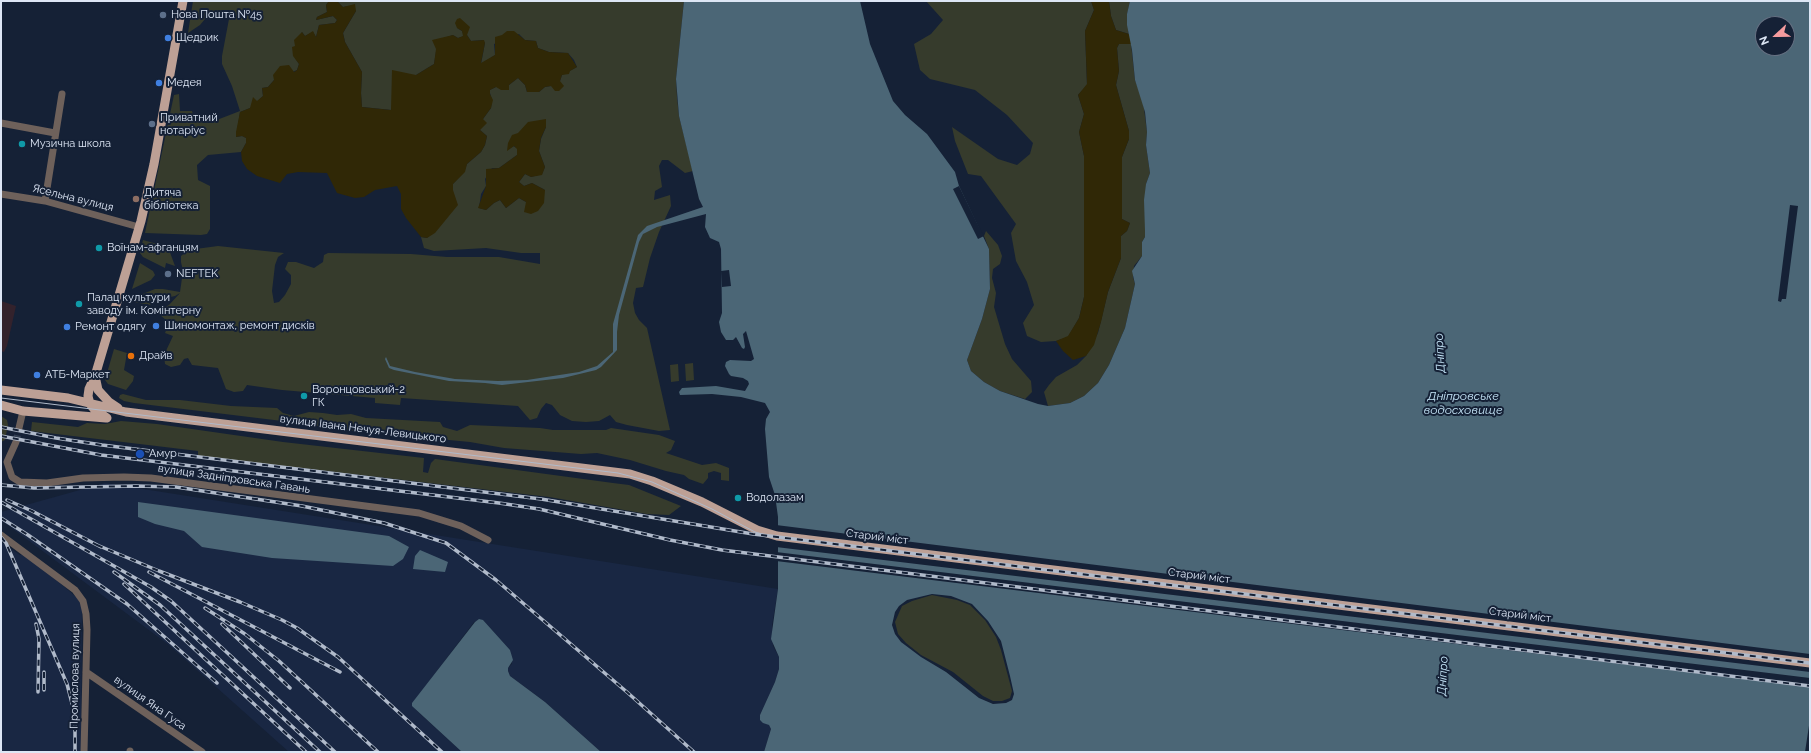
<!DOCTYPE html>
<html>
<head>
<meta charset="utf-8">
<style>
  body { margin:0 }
  #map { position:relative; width:1811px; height:753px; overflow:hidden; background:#152136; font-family:Raleway,sans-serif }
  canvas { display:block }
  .frame { position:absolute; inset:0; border:2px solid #dde6f5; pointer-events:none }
  .north { position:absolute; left:1755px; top:16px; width:40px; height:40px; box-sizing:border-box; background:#152136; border:1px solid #657082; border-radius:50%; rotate:248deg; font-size:11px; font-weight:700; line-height:16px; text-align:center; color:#dde6f5 }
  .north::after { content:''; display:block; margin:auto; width:14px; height:18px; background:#f59b9e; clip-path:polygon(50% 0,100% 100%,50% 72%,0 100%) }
</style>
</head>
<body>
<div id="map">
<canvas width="1811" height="753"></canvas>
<div class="frame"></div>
<div class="north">N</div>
</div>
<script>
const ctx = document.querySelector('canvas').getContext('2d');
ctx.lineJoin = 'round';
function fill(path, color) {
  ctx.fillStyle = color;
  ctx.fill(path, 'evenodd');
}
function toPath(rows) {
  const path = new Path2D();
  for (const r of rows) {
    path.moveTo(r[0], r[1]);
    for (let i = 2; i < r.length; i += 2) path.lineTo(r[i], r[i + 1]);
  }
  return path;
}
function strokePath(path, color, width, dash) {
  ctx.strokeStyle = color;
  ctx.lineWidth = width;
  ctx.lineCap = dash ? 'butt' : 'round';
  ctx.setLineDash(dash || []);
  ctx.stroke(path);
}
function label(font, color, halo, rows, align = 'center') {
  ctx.font = font + ' Raleway,sans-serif';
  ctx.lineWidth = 4;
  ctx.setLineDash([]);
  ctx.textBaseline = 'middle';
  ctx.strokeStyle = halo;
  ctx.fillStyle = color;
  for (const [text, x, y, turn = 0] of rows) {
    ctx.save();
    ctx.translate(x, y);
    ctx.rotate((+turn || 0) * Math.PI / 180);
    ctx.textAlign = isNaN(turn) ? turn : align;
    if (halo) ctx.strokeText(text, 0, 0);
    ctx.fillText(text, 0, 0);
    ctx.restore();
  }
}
const built = toPath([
  [105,483,778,589,772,625,773,646,779,657,779,669,775,682,760,715,760,720,769,725,771,729,764,752,601,752,545,702,510,676,508,671,508,668,512,664,510,650,483,620,474,622,412,704,417,711,462,752,289,752,169,645,1,520,1,512],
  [1,542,20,555,25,553,82,602,81,752,1,752]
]);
const education = toPath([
  [1,301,16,306,7,346,4,352,1,351]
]);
const green = toPath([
  [193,1,329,1,326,5,327,12,317,17,316,20,333,16,337,20,335,23,319,25,316,37,313,32,305,36,302,32,296,46,295,58,299,64,297,70,274,80,268,87,262,88,263,96,250,108,240,112,236,137,242,136,246,138,246,143,241,152,208,155,197,165,198,180,210,186,210,229,207,234,201,235,145,233,174,95,179,94,180,111,192,111,195,121,209,123,240,111,232,86,222,64,222,56,229,19,205,19,200,25,188,33],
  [337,1,684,1,676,79,677,97,679,116,693,171,685,173,668,160,662,160,659,166,662,187,655,191,654,200,670,195,671,206,659,232,650,258,643,287,636,288,633,303,635,313,639,320,647,328,670,430,659,431,627,425,616,422,610,415,599,421,586,422,572,421,560,415,552,405,546,403,541,409,537,418,530,420,518,406,401,398,400,405,375,403,375,398,282,390,247,385,243,391,234,392,226,389,218,368,192,365,188,358,184,359,180,365,171,367,165,364,164,355,173,336,165,333,171,319,166,320,160,315,161,309,169,305,180,293,175,296,161,299,150,305,134,302,125,303,135,297,155,289,163,289,180,292,183,271,181,262,181,256,188,250,218,246,284,253,278,257,275,265,272,291,274,303,279,302,285,295,291,284,291,275,285,269,288,262,296,262,314,268,323,262,324,255,328,253,411,254,447,257,499,257,540,264,540,253,521,253,486,248,434,251,424,248,421,237,427,238,457,205,452,190,453,184,464,172,467,164,481,152,485,145,487,136,480,130,483,119,491,108,492,100,490,93,490,90,496,87,509,85,518,78,525,85,527,92,539,92,545,87,551,86,560,81,562,75,577,67,574,60,568,53,549,52,538,48,536,41,525,40,519,34,494,44,495,55,481,64,485,43,483,40,471,41,467,35,467,31,457,28,462,31,464,36,458,38,453,35,438,40,434,64,416,75,391,110,362,107,361,93,362,72,345,42,343,33,356,11,348,6,343,7],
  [546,120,546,127,541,139,539,151,545,167,542,174,531,177,525,174,519,182,524,186,532,183,545,190,526,202,519,198,506,208,500,200,494,203,486,210,479,208,481,194,486,186,485,179,492,168,499,168,517,155,517,148,513,146,507,151],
  [926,1,1091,1,1094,10,1085,31,1087,85,1078,95,1084,114,1079,132,1084,156,1084,297,1079,318,1068,337,1056,341,1041,342,1027,336,1023,323,1034,305,1027,282,1016,261,1011,233,1016,224,981,176,968,174,955,141,952,127,998,159,1017,165,1030,154,1033,143,1007,115,975,90,930,79,920,70,914,44,931,34,943,20],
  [1109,1,1130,1,1127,15,1129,34,1116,30,1111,16],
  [1119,44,1131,44,1135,80,1143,101,1147,132,1146,145,1150,173,1146,184,1145,237,1142,242,1142,256,1134,266,1133,277,1135,284,1125,328,1109,365,1098,383,1084,396,1070,403,1048,406,1044,392,1049,385,1056,377,1077,365,1086,356,1098,333,1108,292,1121,258,1121,236,1127,231,1130,223,1122,219,1122,157,1129,139,1129,131,1116,85,1119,71,1117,48],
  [986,231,998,245,1002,256,1000,264,993,269,992,278,996,293,994,307,1005,344,1012,359,1031,381,1032,392,1025,399,1000,391,984,382,971,371,967,360,982,319,990,289,989,249,984,236],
  [143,240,168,247,175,266,166,263,165,268,143,257,140,253],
  [140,263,153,271,155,275,151,280,132,289],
  [114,349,127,353,124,370,134,376,133,381,126,390,108,384,105,380],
  [693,363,694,380,686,381,685,364],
  [678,364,679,381,671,382,670,365],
  [123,394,146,400,180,400,231,406,277,408,283,413,294,416,309,412,323,413,337,415,351,414,366,418,440,422,443,427,457,431,470,425,540,428,553,430,606,430,611,428,659,435,675,441,671,450,666,453,702,465,716,463,729,468,729,481,721,480,721,473,714,471,708,473,708,478,703,484,689,479,684,475,666,471,630,460,597,453,581,454,504,448,470,442,334,429,307,424,134,403,124,401,119,398,120,395],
  [1,416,7,420,8,425,5,440,1,442],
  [121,421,157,424,283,442,424,458,423,472,428,473,431,463,435,459,613,483,629,485,681,506,669,515,647,514,549,497,198,456,198,451,31,431,32,422,78,427,87,423,105,424],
  [932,595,957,600,970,605,985,620,996,637,1001,650,1012,691,1010,698,1002,701,993,701,983,696,953,672,921,655,906,643,898,634,895,622,902,606,912,601]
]);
const sand = toPath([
  [329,1,337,1,343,7,355,4,356,11,343,33,345,42,362,72,361,93,362,107,391,110,392,70,416,75,434,64,436,49,432,40,453,35,458,38,463,36,462,31,457,28,455,23,457,19,460,18,470,27,467,35,471,41,484,40,485,43,481,63,495,55,495,37,502,35,507,31,514,31,525,40,536,41,538,48,549,52,568,53,577,67,570,71,569,74,562,75,560,81,564,86,559,91,555,91,551,86,545,87,539,92,527,92,525,85,518,78,509,85,509,90,501,90,496,87,490,90,490,94,493,100,491,108,483,119,487,123,480,130,487,136,485,145,481,152,467,164,465,172,453,184,453,190,458,205,435,233,427,238,421,237,406,218,401,209,401,194,397,186,375,190,364,197,355,198,337,193,327,173,298,172,287,174,280,183,257,176,247,169,242,161,241,152,246,143,246,138,242,136,236,137,236,132,240,112,250,108,253,97,257,101,263,96,262,88,268,87,274,80,273,75,280,66,289,65,294,72,297,70,299,64,293,56,292,47,295,46,294,40,302,32,305,36,313,31,316,37,319,25,335,23,337,20,333,16,316,20,317,17,327,12,326,5],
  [1091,1,1109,1,1111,16,1116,30,1129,34,1131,38,1131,44,1119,44,1117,48,1119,71,1116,85,1129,131,1129,139,1122,157,1122,219,1130,223,1127,231,1121,236,1121,258,1108,292,1101,322,1094,345,1086,356,1073,360,1063,351,1056,341,1068,336,1079,318,1084,297,1084,156,1079,132,1084,114,1078,95,1087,84,1085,31,1094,10],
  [546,119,546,127,541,138,539,151,545,167,542,175,531,177,525,174,519,182,524,186,532,183,545,190,544,203,538,211,531,214,524,212,526,202,519,198,506,208,500,200,494,203,486,210,478,208,486,186,486,169,499,168,517,155,517,149,514,146,507,151,508,143,512,135,518,133,528,122]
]);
const water = toPath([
  [684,1,860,1,870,44,893,101,905,115,927,134,955,172,959,186,989,249,990,289,982,319,967,360,971,371,984,382,1000,391,1038,404,1048,406,1070,403,1084,396,1098,383,1109,365,1125,328,1135,284,1132,271,1142,256,1142,242,1145,237,1145,231,1144,200,1146,184,1150,173,1146,145,1147,132,1145,112,1135,80,1132,50,1127,25,1127,14,1130,1,1810,1,1810,719,1805,752,764,752,771,729,769,725,763,723,760,720,760,715,775,682,779,669,779,657,771,639,778,589,778,517,775,495,769,477,765,429,766,419,770,412,765,403,741,397,712,394,680,395,679,392,682,388,716,386,745,391,749,384,748,381,743,378,731,376,729,374,725,366,726,362,730,360,751,361,754,359,746,331,743,334,745,347,744,349,742,348,736,337,733,340,726,340,721,332,719,322,722,313,721,249,719,242,710,238,705,227,706,214,657,227,643,234,639,242,619,315,617,332,617,350,601,367,596,370,563,378,502,385,485,383,449,381,394,370,389,368,385,359,386,357,390,366,415,372,455,379,498,381,527,380,579,372,597,366,613,352,613,324,638,235,647,226,703,207,699,199,679,116,676,79],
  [1763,24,1787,24,1787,48,1763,48],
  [932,594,951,596,972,604,988,621,1001,641,1010,676,1014,694,1012,700,1006,703,993,704,979,698,946,672,921,657,901,642,895,634,892,625,895,612,899,606,907,600],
  [138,502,389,536,409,547,403,559,393,566,272,558,202,547,184,531,155,524,138,517],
  [420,550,448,562,445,572,413,569,415,556],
  [479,619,483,620,510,650,513,660,508,668,508,671,510,676,545,702,601,752,462,752,412,706,412,703,475,622]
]);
const pier = toPath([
  [959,186,977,223,984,236,978,239,953,189],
  [1790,205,1798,206,1786,299,1782,299,1781,302,1778,301],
  [729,270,731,286,722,287,721,271],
  [776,525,1810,654,1810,672,776,547],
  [776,552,1810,678,1810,687,776,561]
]);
const minorTunnel = toPath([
  [16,442,19,428]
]);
const minor = toPath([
  [1,123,55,133],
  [1,194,45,201,139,227],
  [45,201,62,94],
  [19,428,23,411],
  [16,442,7,462,12,477,20,482,47,483,83,478,124,477,151,478,419,513,461,526,488,540],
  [1,535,75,590,83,601,86,614,87,630,84,752],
  [86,672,202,752],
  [130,751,130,752]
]);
const major = toPath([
  [95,376,98,390,109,402,118,408],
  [1,390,68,398,126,412,630,474,652,481,702,502,757,530,777,536,1810,663],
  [1,405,23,411,106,418],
  [107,418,94,409,90,404,88,396,89,389,95,376,141,221,154,164,183,1]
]);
const tram = toPath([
  [1,398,618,473,652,482,712,509,755,532,777,538,1810,664]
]);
const rail = toPath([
  [1,427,56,438,102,445,541,499,753,534,1810,663],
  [1,436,101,455,499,503,539,509,670,540,722,550,1810,686],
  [1,485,34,488,136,486,176,487,302,506,384,523,446,543,496,580,628,693,694,752],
  [7,500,32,511,101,547],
  [1,502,151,587,171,601,335,752],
  [1,518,28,535,127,604,217,683],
  [1,537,6,543,67,684,75,715,75,752],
  [97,545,159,571,240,602,282,620,297,628,338,657,442,752],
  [114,572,160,605,320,752],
  [149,572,340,672],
  [124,584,306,752],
  [205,608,245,634,279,661,378,752],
  [36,624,39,639,38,692],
  [222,624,290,688],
  [44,672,44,690]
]);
const markers = [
  [163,15,4,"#5c6f8a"],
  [168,38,4,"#3f7fe0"],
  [159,83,4,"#3f7fe0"],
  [152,124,4,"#5c6f8a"],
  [22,144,4,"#0f9aa8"],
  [136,199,4,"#8d6e63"],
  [99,248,4,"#0f9aa8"],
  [168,274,4,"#5c6f8a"],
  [79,304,4,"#0f9aa8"],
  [156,326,4,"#3f7fe0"],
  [67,327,4,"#3f7fe0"],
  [131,356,4,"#e8710a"],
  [37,375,4,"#3f7fe0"],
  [304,396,4,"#0f9aa8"],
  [140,454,5,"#1a4fb4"],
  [738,498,4,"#0f9aa8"]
];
const poiNames = [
  ["Нова Пошта №45",171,15],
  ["Щедрик",176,38],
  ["Медея",167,83],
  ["Приватний",160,118],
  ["нотаріус",160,131],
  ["Музична школа",30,144],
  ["Дитяча",144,193],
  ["бібліотека",144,206],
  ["Воїнам-афганцям",107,248],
  ["NEFTEK",176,274],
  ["Палац культури",87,298],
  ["заводу ім. Комінтерну",87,311],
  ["Шиномонтаж, ремонт дисків",164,326],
  ["Ремонт одягу",75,327],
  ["Драйв",139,356],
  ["АТБ-Маркет",45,375],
  ["Воронцовський-2",312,390],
  ["ГК",312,403],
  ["Амур",149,454],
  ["Водолазам",746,498]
];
const streetNames = [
  ["Ясельна вулиця",73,198,14],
  ["вулиця Івана Нечуя-Левицького",363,429,7],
  ["вулиця Задніпровська Гавань",234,479,8],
  ["Старий міст",877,537,7],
  ["Старий міст",1199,576,7],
  ["Старий міст",1520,615,7],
  ["Промислова вулиця",75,676,-89],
  ["вулиця Яна Гуса",150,703,35]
];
const waterNames = [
  ["Дніпро",1440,353,-93],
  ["Дніпровське",1463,396],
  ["водосховище",1463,410],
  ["Дніпро",1443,676,-87]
];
fill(built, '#192743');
fill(education, '#33222c');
fill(green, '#363b2c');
fill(sand, '#302806');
fill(water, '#4b6676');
fill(pier, '#152136');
strokePath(minorTunnel, '#333f53', 7, [7, 3.5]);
strokePath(minor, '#6e615b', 7);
strokePath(major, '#bda095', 9);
strokePath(tram, '#b0baca', 1);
strokePath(rail, '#b0baca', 3.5);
strokePath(rail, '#152136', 2, [6]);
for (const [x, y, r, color] of markers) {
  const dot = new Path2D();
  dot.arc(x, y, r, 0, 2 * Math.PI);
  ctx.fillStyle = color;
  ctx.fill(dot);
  strokePath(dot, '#152136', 1.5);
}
label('11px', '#dde6f5', '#152136', poiNames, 'left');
label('11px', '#dde6f5', '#152136', streetNames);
label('italic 12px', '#c7e7fa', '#152136', waterNames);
</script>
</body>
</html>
